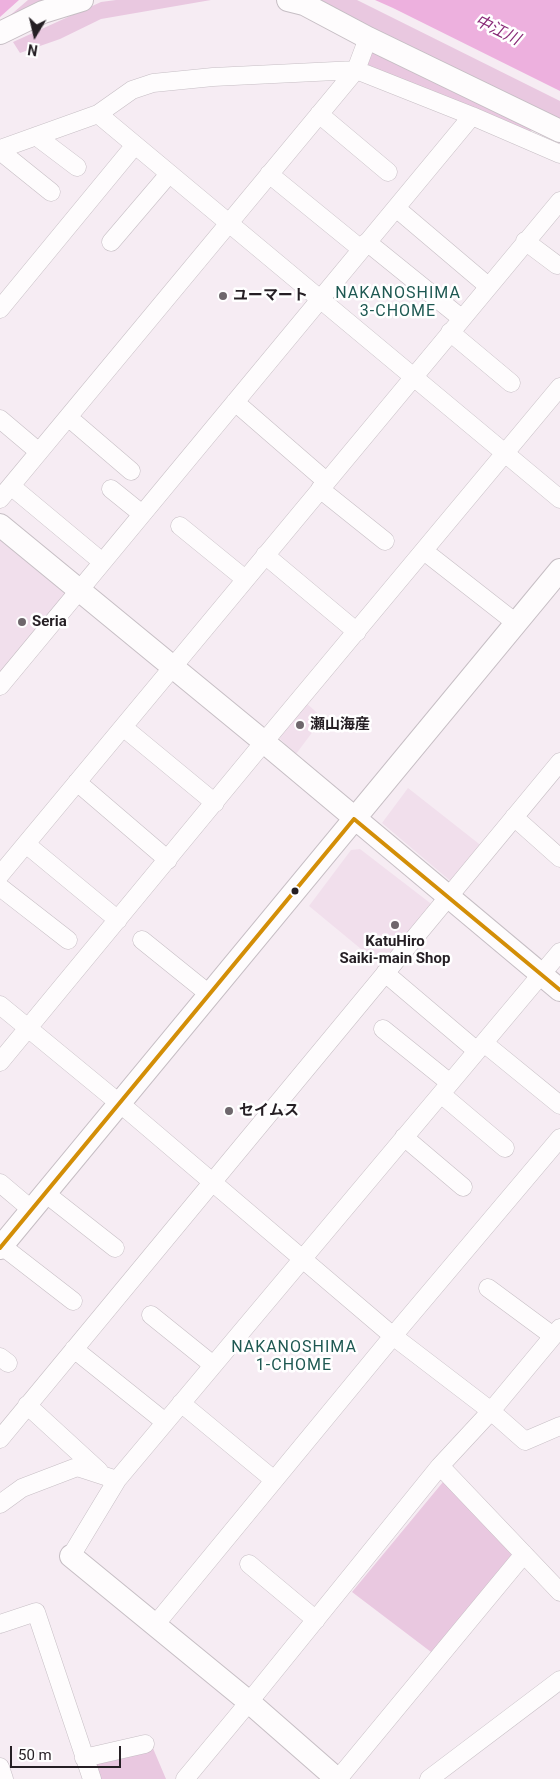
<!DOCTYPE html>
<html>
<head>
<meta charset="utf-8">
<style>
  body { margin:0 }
  #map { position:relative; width:560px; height:1779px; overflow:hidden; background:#f6ecf3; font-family:Roboto,sans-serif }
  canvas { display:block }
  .north { position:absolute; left:10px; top:10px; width:50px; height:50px; -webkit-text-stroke:4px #fff; paint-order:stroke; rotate:189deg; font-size:14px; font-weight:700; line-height:20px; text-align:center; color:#251f24 }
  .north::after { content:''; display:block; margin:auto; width:18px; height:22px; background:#251f24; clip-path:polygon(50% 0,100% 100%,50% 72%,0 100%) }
  .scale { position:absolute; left:10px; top:1746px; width:111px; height:22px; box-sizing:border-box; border:2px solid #251f24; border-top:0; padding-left:6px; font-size:15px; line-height:18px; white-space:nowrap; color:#251f24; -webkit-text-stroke:4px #fff; paint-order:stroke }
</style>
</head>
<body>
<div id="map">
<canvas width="560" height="1779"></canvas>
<div class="north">N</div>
<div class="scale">50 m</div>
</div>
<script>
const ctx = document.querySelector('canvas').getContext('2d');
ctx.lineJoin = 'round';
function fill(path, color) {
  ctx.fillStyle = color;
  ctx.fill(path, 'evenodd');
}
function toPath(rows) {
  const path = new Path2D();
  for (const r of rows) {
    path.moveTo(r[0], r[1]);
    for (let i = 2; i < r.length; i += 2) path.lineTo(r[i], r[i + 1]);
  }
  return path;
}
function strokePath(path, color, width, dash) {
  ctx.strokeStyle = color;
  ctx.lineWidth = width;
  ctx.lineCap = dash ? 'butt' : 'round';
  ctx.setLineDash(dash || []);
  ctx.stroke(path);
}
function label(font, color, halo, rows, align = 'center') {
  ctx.font = font + ' Roboto,"Noto Sans JP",sans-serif';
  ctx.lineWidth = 5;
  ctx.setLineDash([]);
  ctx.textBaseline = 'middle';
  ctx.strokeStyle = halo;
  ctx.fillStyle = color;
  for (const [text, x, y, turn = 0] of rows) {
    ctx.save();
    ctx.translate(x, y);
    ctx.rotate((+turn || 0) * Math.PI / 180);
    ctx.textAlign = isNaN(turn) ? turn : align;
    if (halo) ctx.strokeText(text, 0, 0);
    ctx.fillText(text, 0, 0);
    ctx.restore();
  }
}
const built = toPath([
  [0,540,67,595,0,677],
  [305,702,323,718,296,754,277,736],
  [408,788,483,847,454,884,382,823],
  [360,849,434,906,384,968,309,906,351,850]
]);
const green = toPath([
  [28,0,60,0,0,24],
  [116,0,211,0,101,19,60,39,20,53,13,42,101,2],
  [309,0,357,0,560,101,560,126],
  [374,48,533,128,529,134,365,69],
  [443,1482,519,1555,435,1655,352,1592],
  [152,1746,166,1779,97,1779,90,1762]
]);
const water = toPath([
  [0,0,19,0,0,17],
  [375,0,560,0,560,91,393,8]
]);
const minor = toPath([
  [98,114,560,499],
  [319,114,388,172],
  [36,136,77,167],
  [0,149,98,114,132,90,153,83,213,77,356,70,472,116,560,154],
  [0,151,51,192],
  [269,174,361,249],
  [396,208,488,286],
  [525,241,557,265],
  [111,242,169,174],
  [367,242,461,318],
  [0,309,135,145],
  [450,332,511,383],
  [235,402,326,481],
  [68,417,131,471],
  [0,419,39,452],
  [11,486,95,556],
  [111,489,142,514],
  [320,489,385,541],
  [0,499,356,70,368,38],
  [180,526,245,579],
  [424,551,516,623],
  [265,555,357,632],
  [0,686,472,116],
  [123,727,215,803],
  [77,782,168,860],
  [514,817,560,858],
  [26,844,118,920],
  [0,875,560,201],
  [0,887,68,940],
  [142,940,209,994],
  [385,973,477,1051],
  [0,1005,130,1112,393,1336,491,1411,525,1441,560,1426],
  [383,1029,450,1083],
  [484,1043,560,1105],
  [0,1062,264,742,560,387],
  [441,1094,505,1148],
  [404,1137,463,1187],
  [0,1183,32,1210],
  [45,1193,115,1248],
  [2,1246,73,1301],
  [488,1288,553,1336],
  [151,1315,213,1365],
  [74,1349,165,1422],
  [0,1357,8,1363],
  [181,1403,274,1480],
  [27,1405,99,1471],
  [0,1439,560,762],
  [440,1466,560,1592],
  [0,1504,22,1488,77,1467,117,1480],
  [71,1556,117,1480,560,952],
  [249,1564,316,1620],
  [0,1624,36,1612,92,1779],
  [155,1625,393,1336,560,1138],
  [84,1758,145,1744],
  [0,1767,4,1779],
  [185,1779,249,1702,440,1466,491,1411,560,1328],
  [338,1779,524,1554],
  [429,1779,560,1680]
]);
const tertiary = toPath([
  [288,0,304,4,368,38,560,131],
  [0,33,43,12,82,0],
  [0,525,264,742,560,990],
  [0,1248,560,570],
  [71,1556,249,1702,337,1779]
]);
const bus1 = toPath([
  [354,819,560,990],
  [0,1248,354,819]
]);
const markers = [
  [223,296,5,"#6e676c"],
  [22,622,5,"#6e676c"],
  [300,725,5,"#6e676c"],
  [295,891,4.5,"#251f24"],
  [395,925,5,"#6e676c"],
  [229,1111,5,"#6e676c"]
];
const poiNames = [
  ["ユーマート",233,296],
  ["Seria",32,622],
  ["瀬山海産",310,725],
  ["KatuHiro",395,942,"center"],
  ["Saiki-main Shop",395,959,"center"],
  ["セイムス",239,1111]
];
const waterNames = [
  ["中江川",497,31,26]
];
const neighbourhoodNames = [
  ["NAKANOSHIMA",398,294],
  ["3-CHOME",398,312],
  ["NAKANOSHIMA",294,1348],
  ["1-CHOME",294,1366]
];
fill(built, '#f1dfec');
fill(green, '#e9c8e0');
fill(water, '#edb0de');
strokePath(minor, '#c6bec4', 19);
strokePath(tertiary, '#c6bec4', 24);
strokePath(minor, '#fefcfd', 18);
strokePath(tertiary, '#fefcfd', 22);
strokePath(bus1, '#d38e07', 4);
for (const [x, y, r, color] of markers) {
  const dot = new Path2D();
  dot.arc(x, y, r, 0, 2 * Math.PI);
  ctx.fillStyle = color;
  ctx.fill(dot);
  strokePath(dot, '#fff', 2);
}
label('bold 15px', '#251f24', '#fff', poiNames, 'left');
label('italic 16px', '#882a77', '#fff', waterNames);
ctx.letterSpacing = '1px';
label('16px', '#1e5852', '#fff', neighbourhoodNames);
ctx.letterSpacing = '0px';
</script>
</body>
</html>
